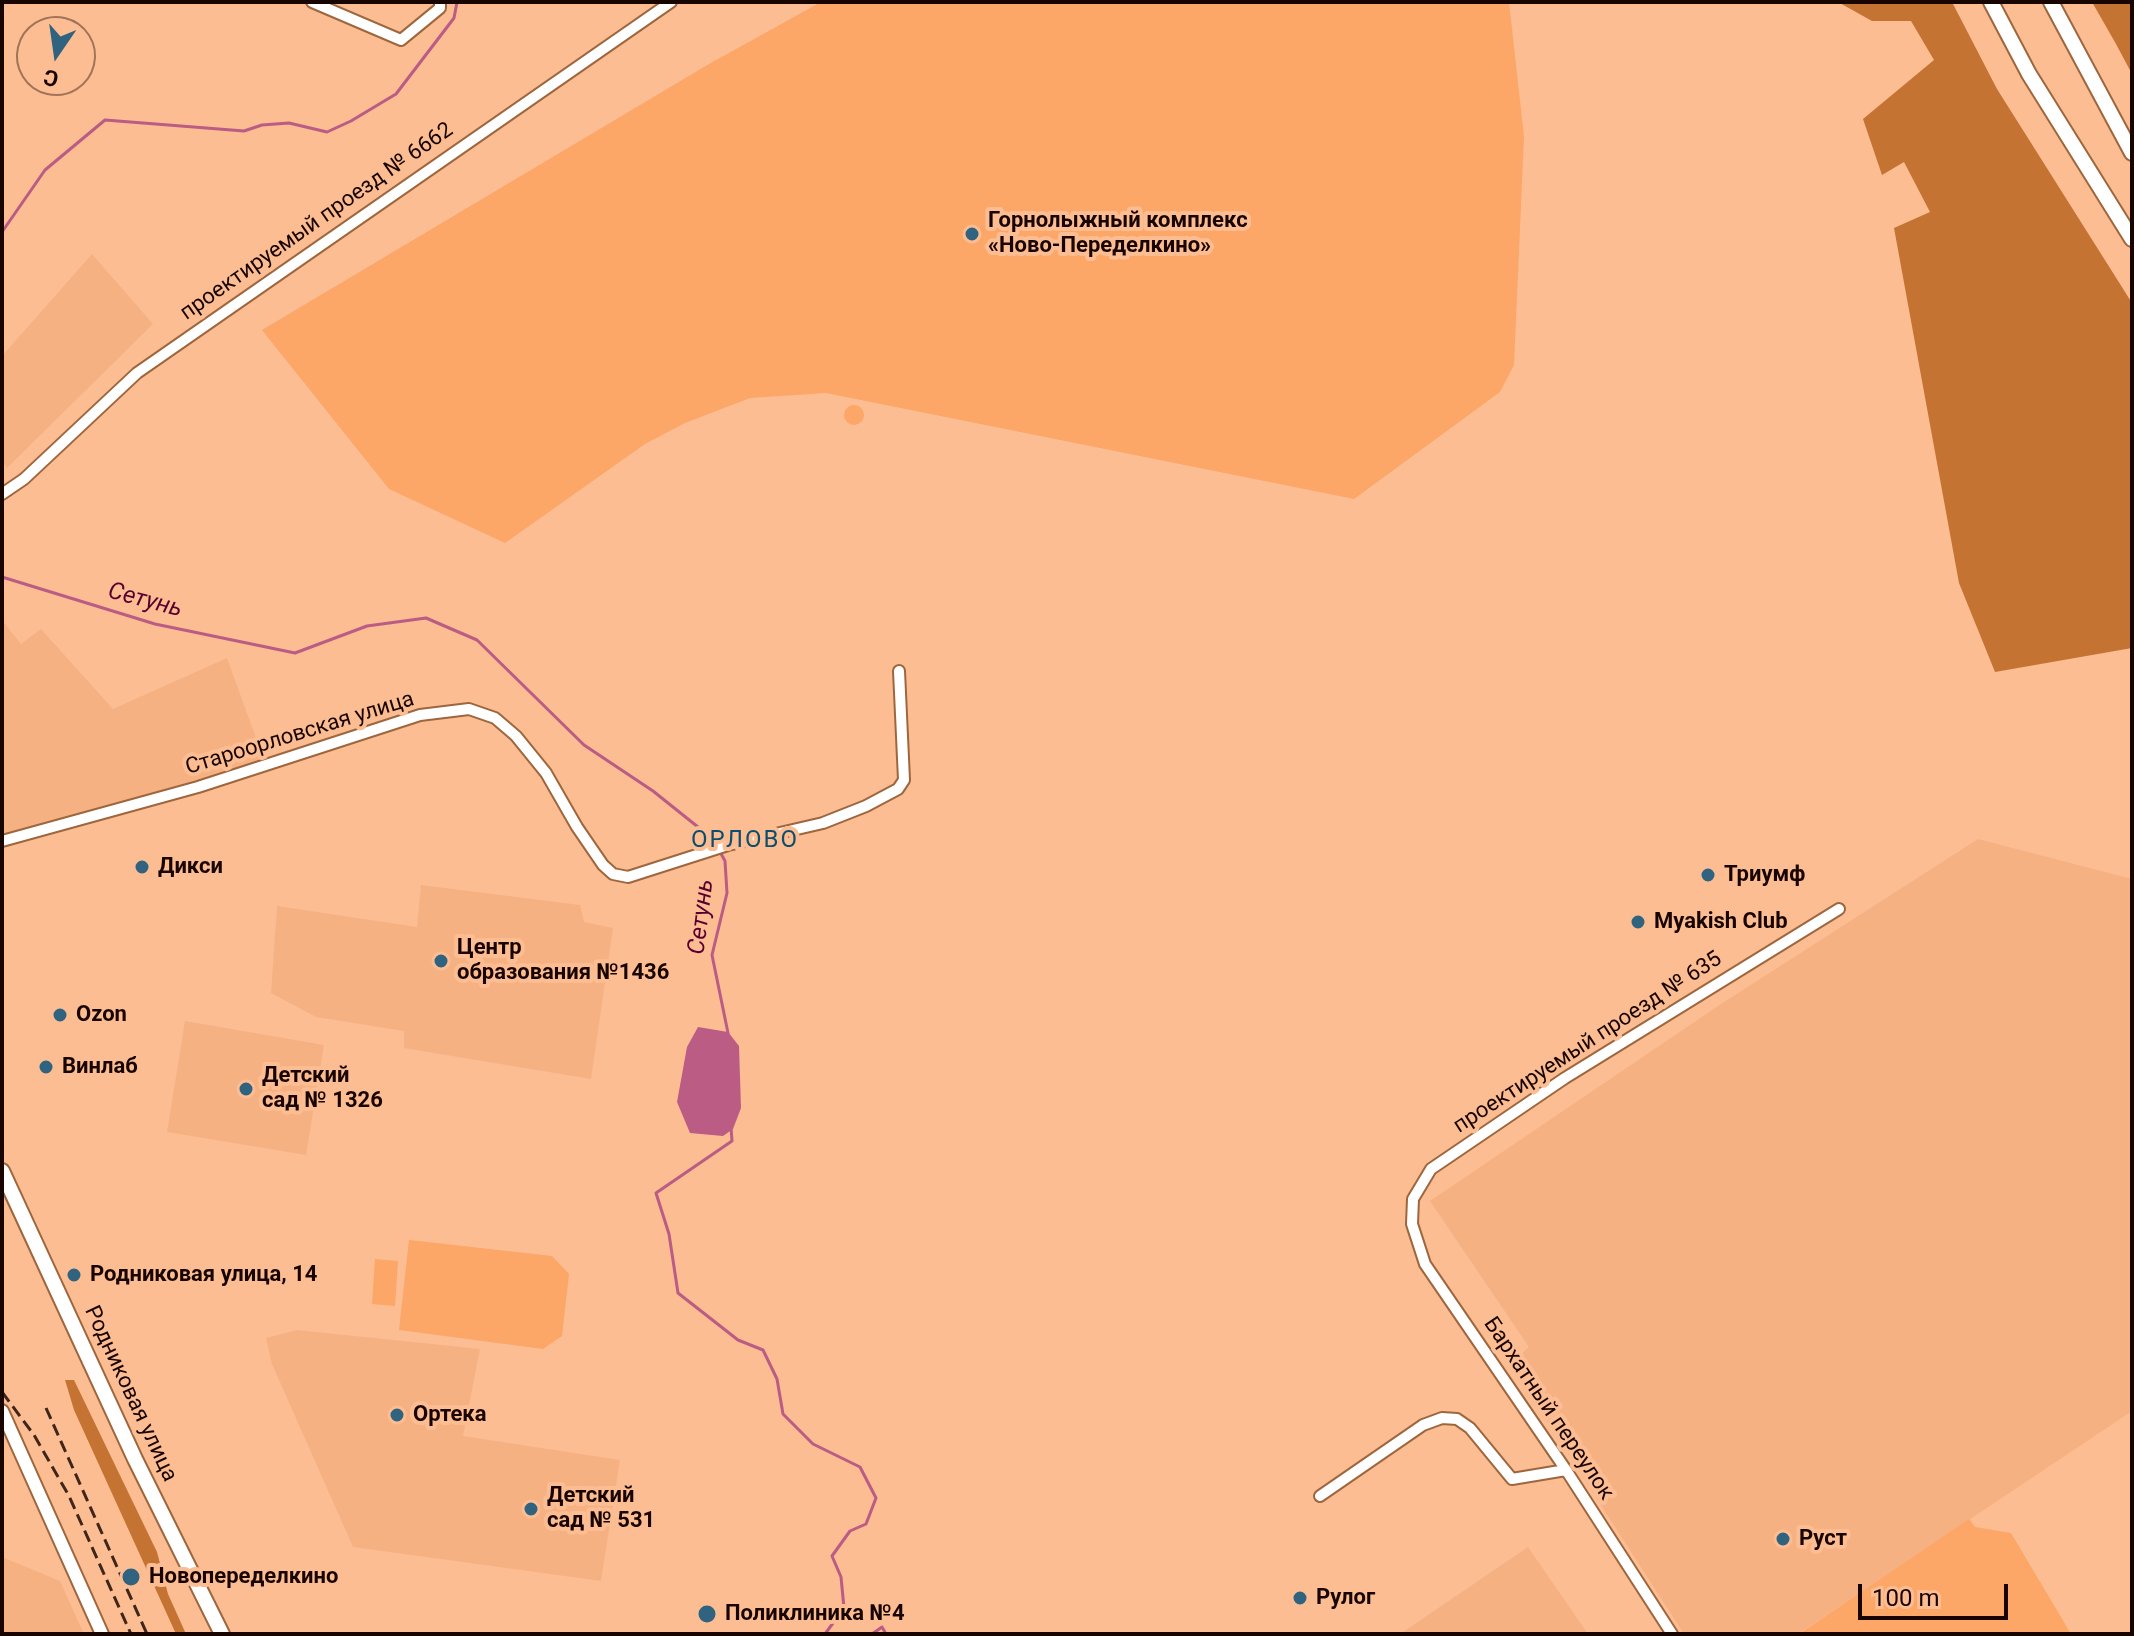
<!DOCTYPE html>
<html>
<head>
<meta charset="utf-8">
<style>
  body { margin:0 }
  #map { position:relative; width:2134px; height:1636px; overflow:hidden; background:#fcbd93; font-family:Roboto,sans-serif }
  canvas { display:block }
  .frame { position:absolute; inset:0; border:4px solid #190500; pointer-events:none }
  .north { position:absolute; left:16px; top:16px; width:80px; height:80px; box-sizing:border-box; background:#fcbd93; border:2px solid #a17358; border-radius:50%; rotate:193deg; font-size:22px; font-weight:700; line-height:32px; text-align:center; color:#190500 }
  .north::after { content:''; display:block; margin:auto; width:28px; height:36px; background:#2f637f; clip-path:polygon(50% 0,100% 100%,50% 72%,0 100%) }
  .scale { position:absolute; left:1858px; top:1584px; width:150px; height:36px; box-sizing:border-box; border:4px solid #190500; border-top:0; padding-left:10px; font-size:24px; line-height:28px; white-space:nowrap; color:#190500; -webkit-text-stroke:6px #fcbd93; paint-order:stroke }
</style>
</head>
<body>
<div id="map">
<canvas width="2134" height="1636"></canvas>
<div class="frame"></div>
<div class="north">С</div>
<div class="scale">100 m</div>
</div>
<script>
const ctx = document.querySelector('canvas').getContext('2d');
ctx.lineJoin = 'round';
function fill(path, color) {
  ctx.fillStyle = color;
  ctx.fill(path, 'evenodd');
}
function toPath(rows) {
  const path = new Path2D();
  for (const r of rows) {
    if (r.length === 3) {
      path.moveTo(r[0] + r[2], r[1]);
      path.arc(r[0], r[1], r[2], 0, 2 * Math.PI);
      continue;
    }
    path.moveTo(r[0], r[1]);
    for (let i = 2; i < r.length; i += 2) path.lineTo(r[i], r[i + 1]);
  }
  return path;
}
function strokePath(path, color, width, dash) {
  ctx.strokeStyle = color;
  ctx.lineWidth = width;
  ctx.lineCap = dash ? 'butt' : 'round';
  ctx.setLineDash(dash || []);
  ctx.stroke(path);
}
function label(font, color, halo, rows, align = 'center') {
  ctx.font = font + ' Roboto,sans-serif';
  ctx.lineWidth = 8;
  ctx.setLineDash([]);
  ctx.textBaseline = 'middle';
  ctx.strokeStyle = halo;
  ctx.fillStyle = color;
  for (const [text, x, y, turn = 0] of rows) {
    ctx.save();
    ctx.translate(x, y);
    ctx.rotate((+turn || 0) * Math.PI / 180);
    ctx.textAlign = isNaN(turn) ? turn : align;
    if (halo) ctx.strokeText(text, 0, 0);
    ctx.fillText(text, 0, 0);
    ctx.restore();
  }
}
const built = toPath([
  [92,254,153,324,7,468,2,461,2,356],
  [2,620,21,644,41,629,113,709,227,658,265,763,2,840],
  [1978,839,2132,879,2132,1411,1798,1634,1684,1634,1510,1364,1529,1347,1430,1201,1718,1006],
  [421,885,580,905,584,922,613,928,591,1079,404,1048,404,1031,316,1017,271,993,277,906,417,927],
  [185,1021,324,1045,306,1155,167,1132],
  [297,1330,480,1349,463,1436,620,1460,601,1581,353,1547,272,1364,266,1338],
  [1528,1547,1588,1634,1400,1634,1403,1632],
  [2,1557,60,1581,84,1634,2,1634]
]);
const green = toPath([
  [821,2,1509,2,1524,137,1514,365,1500,392,1354,499,826,393,750,398,685,423,645,444,505,543,389,489,262,330,709,64],
  [854,415,10],
  [409,1240,552,1256,569,1274,562,1336,543,1349,399,1330],
  [375,1259,398,1261,395,1306,372,1304],
  [1969,1519,1975,1527,2011,1533,2071,1634,1799,1634]
]);
const forest = toPath([
  [1838,2,1952,2,1997,89,2132,303,2132,648,1995,672,1959,583,1894,228,1930,212,1904,162,1882,175,1863,119,1934,60,1911,21,1872,21],
  [2092,2,2132,2,2132,74,2116,44],
  [65,1380,74,1380,157,1552,168,1594,186,1634,176,1634,74,1410]
]);
const water = toPath([
  [698,1027,728,1032,739,1046,741,1108,733,1129,723,1136,690,1133,677,1102,687,1047]
]);
const stream = toPath([
  [2,232,45,170,105,120,244,131,262,125,289,123,327,132,351,121,396,94,454,18,457,2],
  [2,577,155,624,295,653,367,626,426,618,477,640,584,745,653,791,713,839,725,861,727,893,712,955,728,1033],
  [731,1127,732,1141,656,1193,669,1234,678,1293,738,1340,763,1350,777,1379,783,1414,813,1444,860,1467,876,1498,866,1524,850,1531,832,1556,841,1577,844,1608,825,1634],
  [872,1634,882,1627,886,1634]
]);
const minor = toPath([
  [312,2,401,40,440,8,440,2],
  [2,494,24,479,137,373,671,2],
  [2,841,198,787,420,715,469,709,495,718,516,736,546,773,577,827,603,865,613,874,628,877,728,845,823,823,866,806,898,789,904,780,899,671],
  [1320,1496,1423,1425,1442,1418,1457,1419,1470,1428,1512,1479,1566,1470],
  [1672,1634,1566,1470,1425,1264,1412,1224,1413,1199,1431,1169,1565,1078,1839,909]
]);
const tertiary = toPath([
  [2,1411,102,1634]
]);
const secondary = toPath([
  [1991,2,2029,74,2132,239],
  [2051,2,2132,153],
  [2,1171,135,1459,222,1634]
]);
const rail = toPath([
  [2,1392,34,1435,69,1496,131,1634],
  [46,1408,147,1634]
]);
const markers = [
  [972,234,8,"#2f637f"],
  [142,867,8,"#2f637f"],
  [1708,875,8,"#2f637f"],
  [1638,922,8,"#2f637f"],
  [441,961,8,"#2f637f"],
  [60,1015,8,"#2f637f"],
  [46,1067,8,"#2f637f"],
  [246,1089,8,"#2f637f"],
  [74,1275,8,"#2f637f"],
  [397,1415,8,"#2f637f"],
  [531,1509,8,"#2f637f"],
  [1783,1539,8,"#2f637f"],
  [131,1577,10,"#2f637f"],
  [1300,1598,8,"#2f637f"],
  [707,1614,10,"#2f637f"]
];
const poiNames = [
  ["Горнолыжный комплекс",988,221],
  ["«Ново-Переделкино»",988,246],
  ["Дикси",158,867],
  ["Триумф",1724,875],
  ["Myakish Club",1654,922],
  ["Центр",457,948],
  ["образования №1436",457,973],
  ["Ozon",76,1015],
  ["Винлаб",62,1067],
  ["Детский",262,1076],
  ["сад № 1326",262,1101],
  ["Родниковая улица, 14",90,1275],
  ["Ортека",413,1415],
  ["Детский",547,1496],
  ["сад № 531",547,1521],
  ["Руст",1799,1539],
  ["Новопеределкино",149,1577],
  ["Рулог",1316,1598],
  ["Поликлиника №4",725,1614]
];
const streetNames = [
  ["проектируемый проезд № 6662",317,222,-35],
  ["Староорловская улица",300,734,-17],
  ["проектируемый проезд № 635",1588,1043,-33],
  ["Родниковая улица",130,1394,65],
  ["Бархатный переулок",1548,1409,56]
];
const waterNames = [
  ["Сетунь",145,601,15],
  ["Сетунь",702,917,-83]
];
const neighbourhoodNames = [
  ["ОРЛОВО",745,841]
];
fill(built, '#f6b182');
fill(green, '#fca668');
fill(forest, '#c57333');
fill(water, '#ba5c84');
strokePath(stream, '#ba5c84', 3);
strokePath(minor, '#9e663d', 14);
strokePath(tertiary, '#9e663d', 16);
strokePath(secondary, '#9e663d', 18);
strokePath(minor, '#fff', 10);
strokePath(tertiary, '#fff', 12);
strokePath(secondary, '#fff', 14);
strokePath(rail, '#402519', 3, [12, 6]);
for (const [x, y, r, color] of markers) {
  const dot = new Path2D();
  dot.arc(x, y, r, 0, 2 * Math.PI);
  ctx.fillStyle = color;
  ctx.fill(dot);
  strokePath(dot, '#fcbd93', 3);
}
label('bold 22px', '#190500', '#fcbd93', poiNames, 'left');
label('22px', '#190500', '#fcbd93', streetNames);
label('italic 24px', '#590031', '#fcbd93', waterNames);
ctx.letterSpacing = '2px';
label('24px', '#0c4e6d', '#fcbd93', neighbourhoodNames);
ctx.letterSpacing = '0px';
</script>
</body>
</html>
